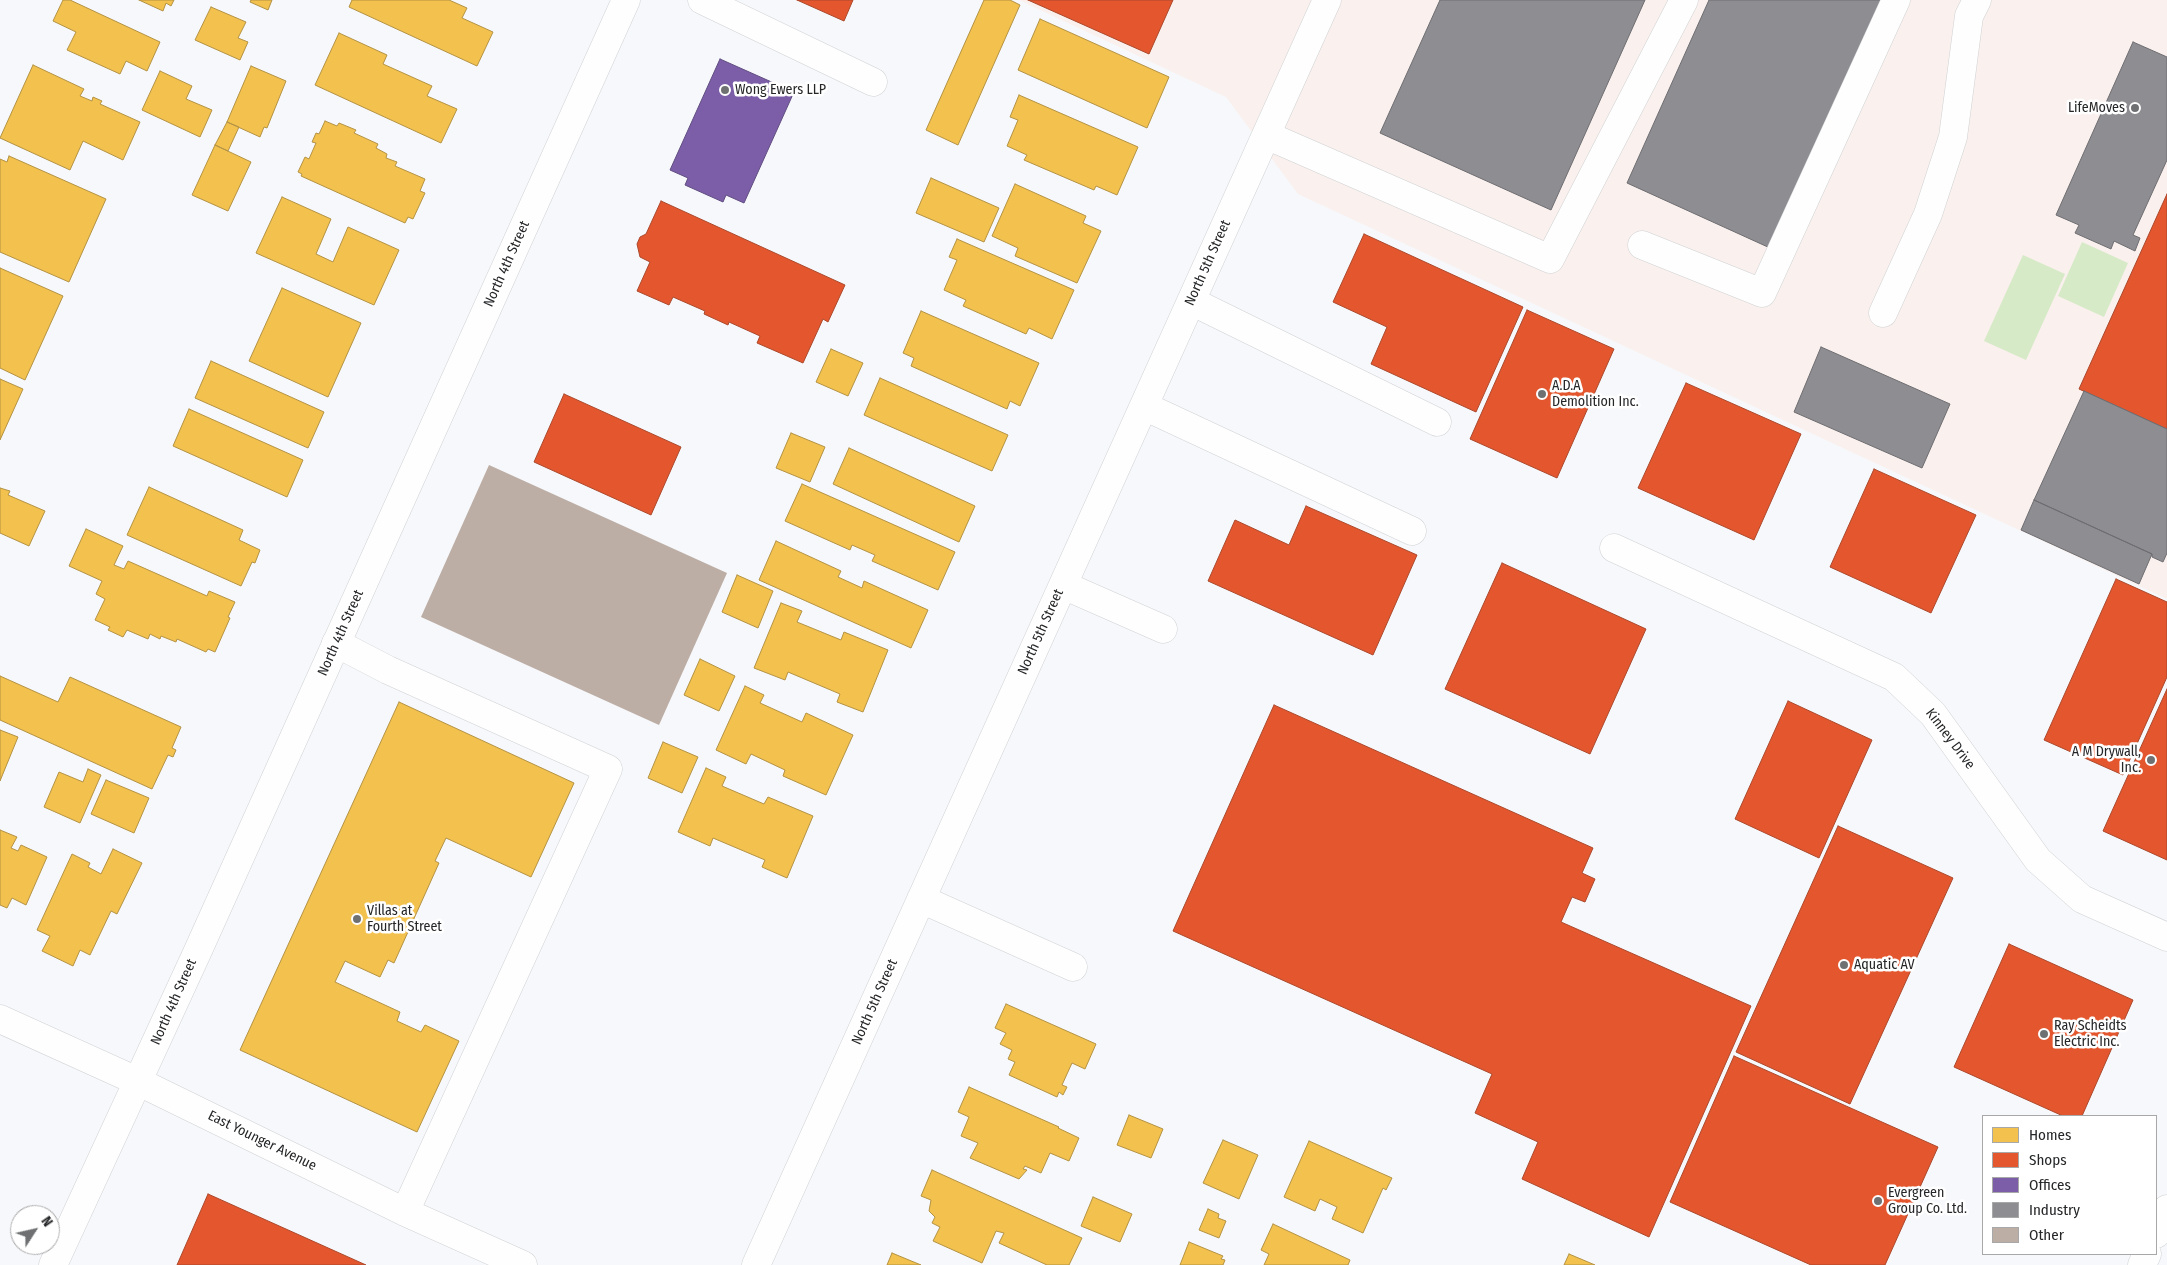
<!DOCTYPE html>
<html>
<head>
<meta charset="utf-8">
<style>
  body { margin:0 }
  #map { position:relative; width:2167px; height:1265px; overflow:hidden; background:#f6f8fb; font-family:"Fira Sans Condensed",sans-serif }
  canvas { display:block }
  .legend { position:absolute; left:1982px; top:1115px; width:175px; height:140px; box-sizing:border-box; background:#fff; border:1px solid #a8a8a9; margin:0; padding:6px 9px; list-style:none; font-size:15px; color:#252628 }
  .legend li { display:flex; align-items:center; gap:10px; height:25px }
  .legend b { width:25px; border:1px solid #a8a8a9 }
  .north { position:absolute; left:10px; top:1205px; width:50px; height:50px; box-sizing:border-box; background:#fff; border:1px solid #a8a8a9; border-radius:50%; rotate:55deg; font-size:14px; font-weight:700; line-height:20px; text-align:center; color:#252628 }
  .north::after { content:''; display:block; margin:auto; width:18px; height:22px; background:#6e7072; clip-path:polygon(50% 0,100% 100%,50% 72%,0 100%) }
</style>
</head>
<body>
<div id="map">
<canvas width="2167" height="1265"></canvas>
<ul class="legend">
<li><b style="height:14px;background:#f2c14e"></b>Homes</li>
<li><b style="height:14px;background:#e4572e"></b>Shops</li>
<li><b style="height:14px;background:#7b5ea7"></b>Offices</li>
<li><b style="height:14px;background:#8d8d92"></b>Industry</li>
<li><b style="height:14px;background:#bcada5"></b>Other</li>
</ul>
<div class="north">N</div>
</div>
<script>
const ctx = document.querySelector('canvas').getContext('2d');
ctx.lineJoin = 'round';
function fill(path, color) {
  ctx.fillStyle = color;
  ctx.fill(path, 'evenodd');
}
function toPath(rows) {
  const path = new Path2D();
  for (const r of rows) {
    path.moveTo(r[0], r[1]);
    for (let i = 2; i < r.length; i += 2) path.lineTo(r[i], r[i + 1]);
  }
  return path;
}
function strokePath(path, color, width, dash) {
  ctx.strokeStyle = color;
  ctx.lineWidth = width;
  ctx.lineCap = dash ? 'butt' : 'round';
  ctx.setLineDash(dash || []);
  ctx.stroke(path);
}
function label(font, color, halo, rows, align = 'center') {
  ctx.font = font + ' "Fira Sans Condensed",sans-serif';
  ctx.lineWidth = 5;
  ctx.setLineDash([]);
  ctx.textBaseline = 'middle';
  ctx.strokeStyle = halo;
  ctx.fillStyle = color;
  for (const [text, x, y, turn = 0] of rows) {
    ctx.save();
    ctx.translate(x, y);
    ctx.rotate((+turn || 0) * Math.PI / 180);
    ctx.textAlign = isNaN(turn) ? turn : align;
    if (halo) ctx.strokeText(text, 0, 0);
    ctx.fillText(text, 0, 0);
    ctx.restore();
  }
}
const industrial = toPath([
  [1019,0,2167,0,2167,599,1298,194,1226,97]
]);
const green = toPath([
  [2082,242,2128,263,2104,317,2058,296],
  [2023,255,2065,274,2026,360,1984,341]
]);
const homes = toPath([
  [63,0,70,0,160,42,147,71,126,61,120,74,67,50,76,32,53,21,63,0],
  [139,0,174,0,171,6,166,3,163,11,139,0],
  [251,0,272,0,268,10,250,2,251,0],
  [352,0,449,0,467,8,462,18,493,32,477,66,349,7,352,0],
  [984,0,1010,0,1020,5,958,145,926,130,984,0],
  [211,7,246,22,238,38,248,42,240,60,195,40,211,7],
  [1040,19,1169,77,1147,128,1018,70,1040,19],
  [339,33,387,55,383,64,432,86,427,96,457,109,441,143,315,85,339,33],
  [33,65,84,89,80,96,92,101,93,97,102,101,100,104,140,122,123,160,83,141,70,170,0,138,33,65],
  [251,66,286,81,267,128,264,127,260,137,227,122,251,66],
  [160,71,192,86,186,99,212,110,200,137,142,110,160,71],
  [1019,95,1138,147,1117,195,1096,186,1094,190,1024,160,1027,155,1007,146,1018,120,1010,117,1019,95],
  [325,121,337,126,339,123,356,130,354,133,378,144,376,148,387,154,386,158,397,162,395,166,425,179,420,191,425,193,413,219,408,217,405,223,301,176,302,174,298,172,305,157,309,159,316,143,312,142,316,133,319,134,325,121],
  [227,122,239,127,228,151,215,145,227,122],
  [215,145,251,162,228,211,192,195,215,145],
  [9,156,106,199,69,282,0,252,0,159,7,162,9,156],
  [931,178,999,208,984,242,916,213,931,178],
  [1015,184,1086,216,1083,223,1101,231,1077,283,1015,256,1018,248,992,236,1015,184],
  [282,197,331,219,316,254,333,262,348,227,399,250,374,305,256,253,282,197],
  [957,239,1074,290,1052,339,1029,328,1026,334,963,306,966,300,944,290,957,260,949,257,957,239],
  [0,268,63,296,25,380,0,368,0,268],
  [282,288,361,323,328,397,249,361,282,288],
  [921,311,1039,363,1020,406,1010,401,1007,409,911,366,914,358,903,353,921,311],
  [831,349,863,363,848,396,816,382,831,349],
  [211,361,324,412,308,448,195,398,211,361],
  [880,378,1008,435,992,471,864,415,880,378],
  [0,379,23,389,0,440,0,379],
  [189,409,303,460,287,497,173,446,189,409],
  [791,433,825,447,810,482,776,468,791,433],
  [849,448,975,506,959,542,833,484,849,448],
  [802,484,955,552,938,590,872,561,875,555,852,545,850,550,785,521,802,484],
  [149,487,243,530,239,540,260,550,255,563,252,562,241,586,127,535,149,487],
  [0,488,10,491,8,495,45,511,29,546,0,533,0,488],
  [86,529,123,546,114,565,124,569,128,561,207,596,209,591,235,602,228,617,230,618,215,652,208,649,206,652,177,639,176,642,161,636,160,639,150,634,148,639,127,630,123,637,108,630,110,627,95,620,105,599,96,594,102,581,69,566,86,529],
  [776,541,841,571,838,577,862,588,864,581,928,610,911,648,759,580,776,541],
  [737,575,773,591,758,628,722,612,737,575],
  [781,603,802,611,797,622,841,640,844,632,888,650,863,712,837,702,840,694,788,672,785,680,754,668,781,603],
  [700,659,735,676,719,711,684,695,700,659],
  [0,676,58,702,70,677,181,727,172,748,176,750,173,757,168,755,152,789,0,720,0,676],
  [745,686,764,695,760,703,802,722,806,713,853,735,826,795,783,776,785,770,751,754,746,764,716,750,745,686],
  [399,702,574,783,531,877,446,838,435,861,439,863,394,963,388,960,380,977,345,961,335,982,400,1012,397,1021,421,1032,425,1025,459,1041,417,1132,240,1050,399,702],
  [0,730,18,737,0,781,0,730],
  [663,742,698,757,682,793,648,778,663,742],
  [706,768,726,777,722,786,764,804,768,797,813,816,787,878,762,867,765,860,713,838,710,846,678,832,706,768],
  [88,769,101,775,80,823,44,807,59,772,83,782,88,769],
  [106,780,149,798,134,833,91,814,106,780],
  [0,830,17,837,11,848,18,851,21,845,47,857,26,905,12,898,7,908,0,905,0,830],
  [113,849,142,863,117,914,111,911,90,955,80,950,73,966,42,951,50,936,37,930,72,854,90,863,88,867,101,874,113,849],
  [1006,1004,1096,1044,1085,1069,1072,1063,1062,1085,1067,1087,1063,1095,1059,1092,1057,1097,1009,1075,1015,1062,1008,1059,1012,1050,1000,1044,1006,1033,995,1028,1006,1004],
  [969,1087,1059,1127,1058,1128,1079,1138,1069,1161,1050,1153,1041,1173,1025,1166,1023,1169,1027,1170,1019,1179,970,1158,978,1143,961,1136,969,1117,958,1112,969,1087],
  [1129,1115,1163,1129,1151,1158,1117,1145,1129,1115],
  [1223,1140,1258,1155,1239,1199,1203,1183,1223,1140],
  [1309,1141,1392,1178,1386,1190,1383,1188,1363,1233,1332,1219,1337,1207,1320,1199,1315,1211,1284,1197,1309,1141],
  [932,1170,1082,1238,1069,1265,1047,1265,999,1243,1004,1233,996,1231,982,1263,933,1241,940,1227,932,1223,935,1217,929,1211,931,1200,921,1196,932,1170],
  [1093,1197,1132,1214,1120,1242,1081,1226,1093,1197],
  [1208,1209,1219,1214,1218,1218,1226,1221,1219,1238,1199,1230,1208,1209],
  [1273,1224,1350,1260,1348,1265,1264,1265,1269,1254,1261,1250,1273,1224],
  [1189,1242,1223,1256,1221,1259,1225,1260,1223,1265,1180,1265,1189,1242],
  [892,1253,921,1265,887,1265,892,1253],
  [1569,1254,1595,1265,1564,1265,1569,1254]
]);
const shops = toPath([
  [797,0,853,0,844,21,797,0],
  [1028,0,1173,0,1149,54,1028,0],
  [2167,194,2167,429,2079,389,2167,194],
  [661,201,845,285,828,322,823,319,803,363,757,343,760,336,729,322,728,325,704,314,705,311,673,297,669,305,637,291,650,262,640,257,637,244,640,237,646,234,661,201],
  [1364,234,1523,307,1476,412,1371,364,1387,327,1333,302,1364,234],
  [1527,310,1614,349,1557,478,1470,439,1527,310],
  [1686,383,1801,434,1754,540,1638,488,1686,383],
  [564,394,681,447,651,515,534,462,564,394],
  [1874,469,1976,515,1931,613,1830,567,1874,469],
  [1306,506,1417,555,1373,655,1208,581,1235,520,1289,545,1306,506],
  [1502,563,1646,629,1590,754,1445,689,1502,563],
  [2116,579,2167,602,2167,677,2123,775,2044,740,2116,579],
  [2167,689,2167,860,2103,831,2167,689],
  [1788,701,1872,740,1819,858,1735,819,1788,701],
  [1274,705,1593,848,1582,873,1595,879,1585,902,1572,897,1561,922,1751,1006,1649,1237,1522,1179,1538,1142,1475,1113,1492,1074,1173,931,1274,705],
  [1838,826,1953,878,1850,1104,1736,1052,1838,826],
  [2009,944,2133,1000,2082,1116,2063,1116,1954,1067,2009,944],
  [1734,1056,1938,1147,1885,1265,1811,1265,1670,1202,1734,1056],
  [208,1194,366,1265,177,1265,208,1194]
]);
const offices = toPath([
  [720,59,794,92,744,203,726,195,723,202,685,185,688,178,670,170,720,59]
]);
const industry = toPath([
  [1440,0,1645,0,1551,210,1380,133,1440,0],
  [1709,0,1882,0,1770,248,1627,183,1709,0],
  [2133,42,2167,57,2167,160,2133,235,2140,238,2135,251,2114,241,2111,249,2075,233,2079,225,2056,215,2133,42],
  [1821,347,1950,404,1922,468,1794,412,1821,347],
  [2084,391,2167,429,2167,553,2163,562,2152,557,2152,554,2034,500,2084,391],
  [2034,500,2152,554,2139,584,2021,530,2034,500]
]);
const building = toPath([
  [489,465,727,573,659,725,421,617]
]);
const minor = toPath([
  [702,0,873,82],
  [1266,135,1550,259,1684,0],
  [1642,245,1762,293,1896,0],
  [1191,301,1437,422],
  [1883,313,1928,214,1953,137,1969,16,1977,0],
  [1144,406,1412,531],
  [1614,548,1894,677,1933,714,2038,860,2082,899,2167,937],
  [1063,585,1163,629],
  [336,643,388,670,608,769,405,1212],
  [921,899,1073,967],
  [0,1019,137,1081,405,1212,523,1265],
  [2156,1234,2167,1209],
  [756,1265,1327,0],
  [2142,1265,2147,1254]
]);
const major = toPath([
  [53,1265,196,955,626,0]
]);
const markers = [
  [725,90,5,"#6e7072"],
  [2135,108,5,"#6e7072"],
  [1542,394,5,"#6e7072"],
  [2151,760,5,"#6e7072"],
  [357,919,5,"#6e7072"],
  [1844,965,5,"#6e7072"],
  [2044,1034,5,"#6e7072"],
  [1878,1201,5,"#6e7072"]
];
const poiNames = [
  ["Wong Ewers LLP",735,90],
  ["LifeMoves",2125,108,"right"],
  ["A.D.A",1552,386],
  ["Demolition Inc.",1552,402],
  ["A M Drywall,",2141,752,"right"],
  ["Inc.",2141,768,"right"],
  ["Villas at",367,911],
  ["Fourth Street",367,927],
  ["Aquatic AV",1854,965],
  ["Ray Scheidts",2054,1026],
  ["Electric Inc.",2054,1042],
  ["Evergreen",1888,1193],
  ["Group Co. Ltd.",1888,1209]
];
const streetNames = [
  ["North 5th Street",1208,263,-66],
  ["North 4th Street",507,264,-66],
  ["North 5th Street",1041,632,-66],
  ["North 4th Street",341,633,-66],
  ["Kinney Drive",1950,739,53],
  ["North 4th Street",174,1002,-66],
  ["North 5th Street",875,1002,-66],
  ["East Younger Avenue",262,1141,26]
];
fill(industrial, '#faf0ed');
fill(green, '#d7eac8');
fill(homes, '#f2c14e');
strokePath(homes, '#b49243', 1);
fill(shops, '#e4572e');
strokePath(shops, '#ab482c', 1);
fill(offices, '#7b5ea7');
strokePath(offices, '#614d81', 1);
fill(industry, '#8d8d92');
strokePath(industry, '#6e6e72', 1);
fill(building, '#bcada5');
strokePath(minor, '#d0d2d4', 29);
strokePath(major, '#d0d2d4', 29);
strokePath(minor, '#fefefe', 28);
strokePath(major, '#fefefe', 28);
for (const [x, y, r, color] of markers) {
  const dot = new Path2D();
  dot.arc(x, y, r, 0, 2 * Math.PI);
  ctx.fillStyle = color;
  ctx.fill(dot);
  strokePath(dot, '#fff', 2);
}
label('14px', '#252628', '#fff', poiNames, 'left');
label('14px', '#252628', '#fff', streetNames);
</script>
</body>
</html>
